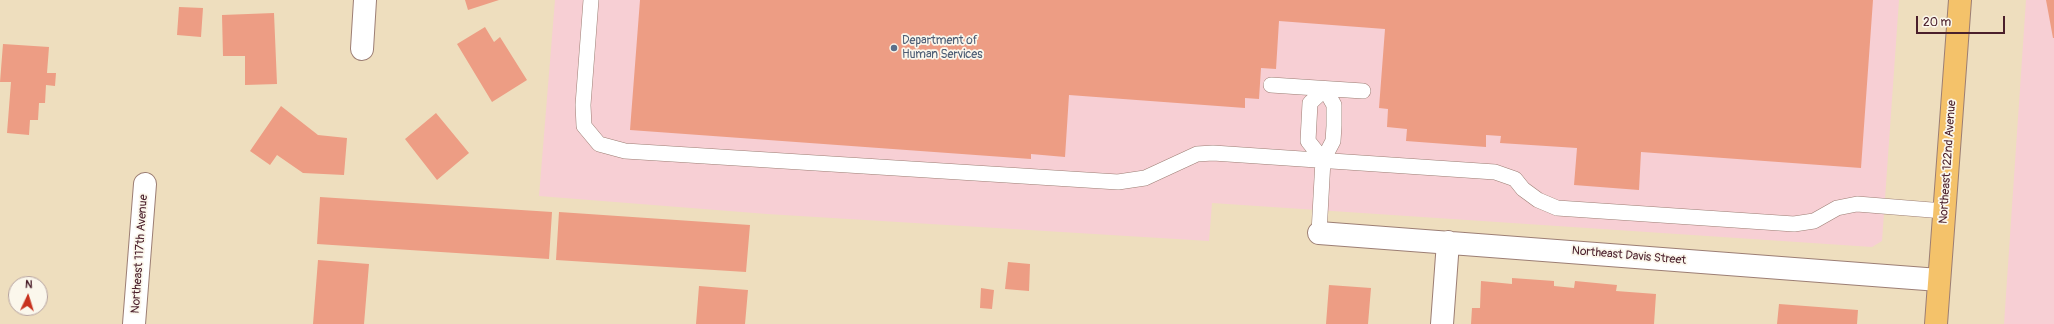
<!DOCTYPE html>
<html>
<head>
<meta charset="utf-8">
<style>
  body { margin:0 }
  #map { position:relative; width:2054px; height:324px; overflow:hidden; background:#eedebe; font-family:Pangolin,sans-serif }
  canvas { display:block }
  .north { position:absolute; left:8px; top:276px; width:40px; height:40px; box-sizing:border-box; background:#fbf7ec; border:1px solid #b4a19f; border-radius:50%; rotate:4deg; font-size:11px; font-weight:700; line-height:16px; text-align:center; color:#4a1f2b }
  .north::after { content:''; display:block; margin:auto; width:14px; height:18px; background:#c8321e; clip-path:polygon(50% 0,100% 100%,50% 72%,0 100%) }
  .scale { position:absolute; left:1916px; top:16px; width:89px; height:18px; box-sizing:border-box; border:2px solid #4a1f2b; border-top:0; padding-left:5px; font-size:12px; line-height:14px; white-space:nowrap; color:#4a1f2b; -webkit-text-stroke:3px #fbf7ec; paint-order:stroke }
</style>
</head>
<body>
<div id="map">
<canvas width="2054" height="324"></canvas>
<div class="north">N</div>
<div class="scale">20 m</div>
</div>
<script>
const ctx = document.querySelector('canvas').getContext('2d');
ctx.lineJoin = 'round';
function fill(path, color) {
  ctx.fillStyle = color;
  ctx.fill(path, 'evenodd');
}
function toPath(rows) {
  const path = new Path2D();
  for (const r of rows) {
    path.moveTo(r[0], r[1]);
    for (let i = 2; i < r.length; i += 2) path.lineTo(r[i], r[i + 1]);
  }
  return path;
}
function strokePath(path, color, width, dash) {
  ctx.strokeStyle = color;
  ctx.lineWidth = width;
  ctx.lineCap = dash ? 'butt' : 'round';
  ctx.setLineDash(dash || []);
  ctx.stroke(path);
}
function label(font, color, halo, rows, align = 'center') {
  ctx.font = font + ' Pangolin,sans-serif';
  ctx.lineWidth = 3.5;
  ctx.setLineDash([]);
  ctx.textBaseline = 'middle';
  ctx.strokeStyle = halo;
  ctx.fillStyle = color;
  for (const [text, x, y, turn = 0] of rows) {
    ctx.save();
    ctx.translate(x, y);
    ctx.rotate((+turn || 0) * Math.PI / 180);
    ctx.textAlign = isNaN(turn) ? turn : align;
    if (halo) ctx.strokeText(text, 0, 0);
    ctx.fillText(text, 0, 0);
    ctx.restore();
  }
}
const built = toPath([
  [555,0,1899,0,1882,241,1872,247,1212,203,1209,241,767,214,539,196],
  [2026,0,2054,0,2054,324,2004,324]
]);
const building = toPath([
  [465,0,499,0,468,10],
  [640,0,1873,0,1861,168,1641,152,1639,190,1574,185,1577,148,1500,143,1501,136,1486,135,1486,147,1406,141,1407,129,1387,127,1388,109,1379,108,1385,29,1279,21,1276,69,1261,68,1259,99,1245,98,1245,108,1069,95,1065,157,1031,154,1031,159,630,130],
  [2046,0,2054,0,2054,38,2053,38],
  [179,7,203,8,201,37,177,35],
  [274,13,277,84,245,85,245,56,223,56,222,15],
  [485,27,494,42,500,37,527,80,492,102,457,44],
  [3,44,49,47,47,73,56,73,55,86,46,85,45,103,39,103,38,120,30,120,29,135,7,133,11,82,0,82],
  [281,106,318,135,347,138,344,175,303,173,277,155,270,165,250,151],
  [436,113,469,153,437,180,405,139],
  [320,197,552,212,549,259,317,244],
  [559,212,750,225,746,272,556,260],
  [318,260,369,264,364,324,313,324],
  [1008,262,1030,264,1029,291,1005,289],
  [1512,278,1554,281,1554,286,1574,288,1575,281,1617,285,1616,291,1656,294,1654,324,1471,324,1472,308,1480,308,1481,281,1512,284],
  [1329,285,1371,288,1368,324,1326,324],
  [699,286,748,290,745,324,696,324],
  [981,288,994,290,992,309,980,308],
  [1779,304,1858,310,1857,324,1777,324]
]);
const service = toPath([
  [591,0,583,105,584,126,599,144,625,151,1118,182,1145,178,1197,154,1213,153,1495,172,1515,179,1523,189,1538,200,1557,208,1794,224,1814,221,1837,208,1857,204,1944,211],
  [1271,85,1363,91],
  [1319,233,1323,160,1333,141,1334,126,1334,105,1325,89,1310,103,1308,141,1323,160]
]);
const minor = toPath([
  [362,49,365,0],
  [1319,233,1939,280],
  [134,324,145,184],
  [1442,324,1448,242]
]);
const primary = toPath([
  [1936,324,1960,0]
]);
const markers = [
  [894,48,4,"#5c6f8a"]
];
const serviceNames = [
  ["Department of",902,41],
  ["Human Services",902,55]
];
const streetNames = [
  ["Northeast 122nd Avenue",1948,162,-86],
  ["Northeast 117th Avenue",140,254,-86],
  ["Northeast Davis Street",1629,256,5]
];
fill(built, '#f7cfd4');
fill(building, '#ed9d84');
strokePath(service, '#9c7e74', 16);
strokePath(minor, '#9c7e74', 24);
strokePath(primary, '#9c7e74', 24);
strokePath(service, '#fff', 15);
strokePath(minor, '#fff', 22);
strokePath(primary, '#f4c26a', 22);
for (const [x, y, r, color] of markers) {
  const dot = new Path2D();
  dot.arc(x, y, r, 0, 2 * Math.PI);
  ctx.fillStyle = color;
  ctx.fill(dot);
  strokePath(dot, '#fbf7ec', 1.5);
}
label('12px', '#4e5e75', '#fbf7ec', serviceNames, 'left');
label('12px', '#4a1f2b', '#fbf7ec', streetNames);
</script>
</body>
</html>
